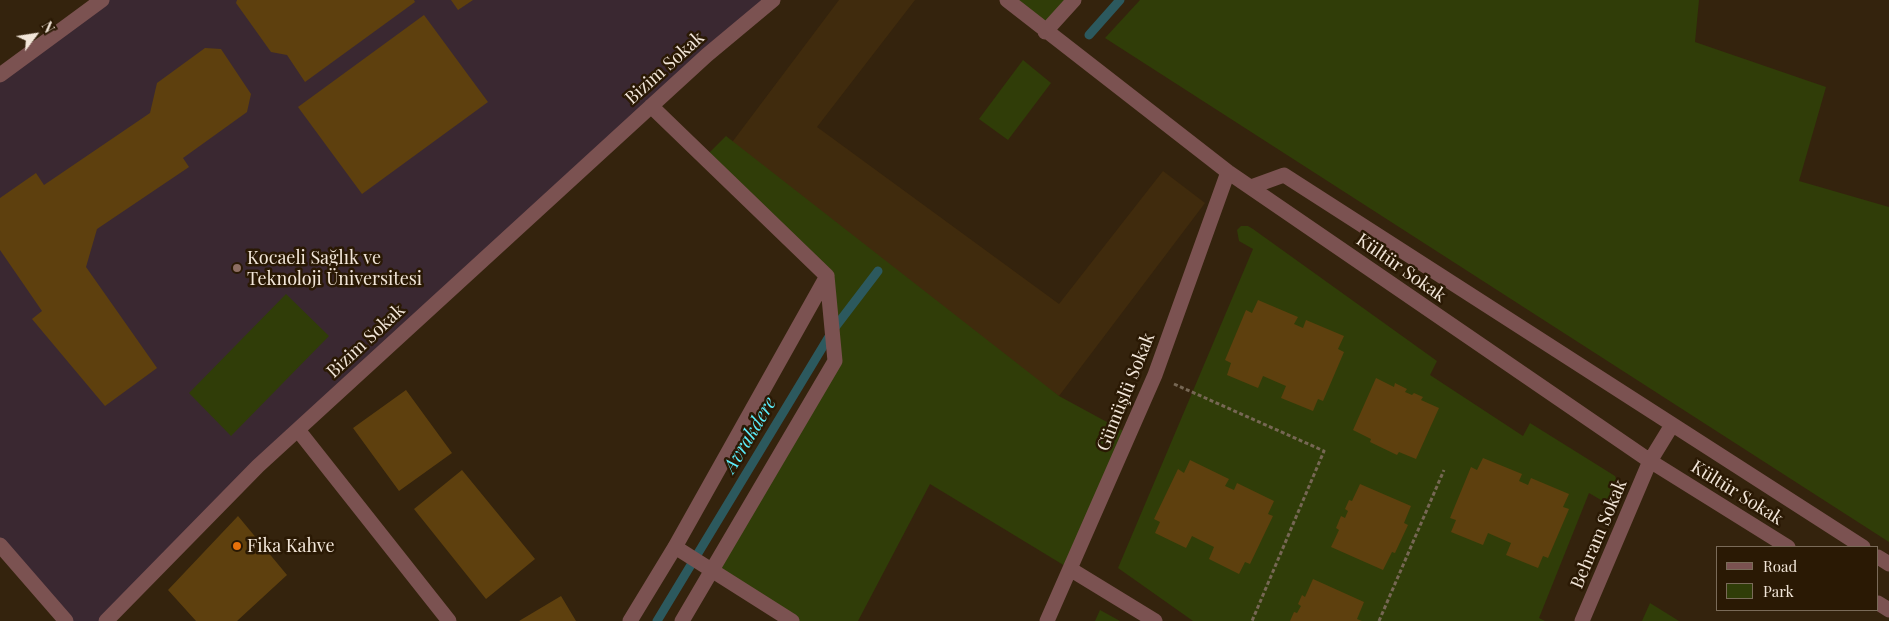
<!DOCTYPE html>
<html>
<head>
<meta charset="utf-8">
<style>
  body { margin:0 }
  #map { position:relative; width:1889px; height:621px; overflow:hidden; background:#34230d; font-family:"Playfair Display",serif }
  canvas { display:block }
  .legend { position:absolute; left:1716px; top:546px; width:162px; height:65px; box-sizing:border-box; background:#2a1904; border:1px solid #7a6b59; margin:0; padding:6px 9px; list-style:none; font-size:15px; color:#f2e6d9 }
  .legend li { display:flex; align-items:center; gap:10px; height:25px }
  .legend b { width:25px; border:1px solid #7a6b59 }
  .north { position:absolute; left:10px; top:10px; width:50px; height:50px; -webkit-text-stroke:4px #2a1904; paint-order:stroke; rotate:59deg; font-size:14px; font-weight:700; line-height:20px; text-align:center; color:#f2e6d9 }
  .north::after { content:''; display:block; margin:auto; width:18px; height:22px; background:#f2e6d9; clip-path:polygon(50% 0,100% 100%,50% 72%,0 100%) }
</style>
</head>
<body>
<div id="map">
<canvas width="1889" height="621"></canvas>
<ul class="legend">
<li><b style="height:6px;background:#7b5251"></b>Road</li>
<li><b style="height:14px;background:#303d08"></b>Park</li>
</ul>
<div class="north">N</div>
</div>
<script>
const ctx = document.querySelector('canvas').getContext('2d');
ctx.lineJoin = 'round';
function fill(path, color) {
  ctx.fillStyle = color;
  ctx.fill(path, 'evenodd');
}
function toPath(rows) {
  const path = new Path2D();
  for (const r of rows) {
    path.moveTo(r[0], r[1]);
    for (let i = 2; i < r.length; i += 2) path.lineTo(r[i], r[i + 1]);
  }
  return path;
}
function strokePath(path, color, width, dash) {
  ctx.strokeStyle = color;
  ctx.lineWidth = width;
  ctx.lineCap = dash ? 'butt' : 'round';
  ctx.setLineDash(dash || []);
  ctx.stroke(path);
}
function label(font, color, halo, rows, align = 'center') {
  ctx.font = font + ' "Playfair Display",serif';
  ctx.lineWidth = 5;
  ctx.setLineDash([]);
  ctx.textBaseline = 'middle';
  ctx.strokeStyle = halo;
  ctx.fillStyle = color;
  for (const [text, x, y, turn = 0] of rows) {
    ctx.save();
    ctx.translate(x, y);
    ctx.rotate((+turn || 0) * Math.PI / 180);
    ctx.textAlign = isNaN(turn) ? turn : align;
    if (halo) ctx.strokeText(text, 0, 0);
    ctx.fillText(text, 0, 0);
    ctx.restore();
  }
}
const built = toPath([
  [839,0,915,0,817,127,1059,304,1163,171,1205,203,1059,396,718,161]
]);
const education = toPath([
  [102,0,773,0,258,466,106,621,65,621,0,547,0,75]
]);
const green = toPath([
  [1007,0,1074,0,1045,31],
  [1140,0,1699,0,1695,42,1826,87,1799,181,1889,207,1889,542,1105,38],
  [1023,60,1051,83,1008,140,979,119],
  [726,136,1059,396,1129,434,1070,569,930,484,858,621,792,621,713,571,835,361,827,276,705,157],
  [1241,226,1248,226,1253,229,1437,361,1430,375,1523,436,1530,423,1615,476,1619,486,1611,499,1601,500,1589,493,1539,618,1545,621,1193,621,1118,568,1253,249,1239,241,1237,230],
  [286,294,329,336,231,436,189,393],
  [1650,603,1679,621,1642,621],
  [1100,610,1120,621,1095,621]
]);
const stream = toPath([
  [1089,35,1120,0],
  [657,621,833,330,878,271]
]);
const building = toPath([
  [237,0,414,0,415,2,305,82,287,55,271,52,236,3],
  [451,0,473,0,458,10],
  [424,15,488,102,362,194,298,107],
  [205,48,221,49,251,94,247,112,183,158,189,167,97,229,86,267,157,368,105,406,32,319,42,311,0,250,0,198,36,173,44,185,150,113,157,83],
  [1258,300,1298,317,1294,324,1303,328,1306,320,1344,336,1338,349,1344,352,1323,401,1318,399,1313,411,1281,398,1286,386,1263,376,1258,388,1227,375,1231,363,1225,360,1246,310,1252,313],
  [1376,378,1394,387,1395,383,1407,389,1405,392,1412,395,1414,393,1423,397,1421,400,1439,408,1416,459,1399,452,1397,455,1370,442,1371,439,1353,430],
  [406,390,452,453,399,491,353,428],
  [1483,458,1522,474,1519,481,1528,485,1531,478,1569,494,1563,507,1569,509,1548,558,1543,556,1538,568,1506,555,1511,543,1488,533,1483,545,1451,532,1456,520,1450,518,1471,467,1477,470],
  [1190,460,1229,479,1225,486,1234,490,1237,483,1274,501,1268,514,1273,516,1250,564,1245,562,1239,574,1209,559,1214,547,1192,536,1186,548,1155,533,1160,522,1154,519,1178,469,1184,473],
  [462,470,535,559,486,599,414,509],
  [1360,484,1411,506,1404,523,1408,525,1395,553,1392,552,1383,570,1331,547,1339,530,1336,528,1341,516,1345,518,1348,511,1345,509,1349,500,1352,501],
  [238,516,287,575,237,621,196,621,168,590],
  [1313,579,1364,602,1357,619,1362,621,1290,621,1294,612,1297,613,1301,606,1298,604,1302,595,1305,597],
  [561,596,576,621,519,621]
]);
const path = toPath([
  [1174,384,1324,451,1252,621],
  [1379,621,1444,470]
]);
const minor = toPath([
  [1007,0,1228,172,1650,461,1788,547],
  [1045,32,1074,0],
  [0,75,102,0],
  [1251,187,1284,175,1863,547],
  [298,430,449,621],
  [0,545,66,621],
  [675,547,792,621],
  [1878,557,1889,564],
  [1070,569,1155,621],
  [1878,603,1889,610],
  [106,621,258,466,707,55,773,0],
  [630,621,675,547,827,276,651,106],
  [682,621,835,361,827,276],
  [1047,621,1155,375,1228,172],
  [1582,621,1650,461,1672,425]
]);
const markers = [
  [237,268,5,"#8d6e63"],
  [237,546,5,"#e8710a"]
];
const streetNames = [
  ["Bizim Sokak",665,68,-42],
  ["Kültür Sokak",1401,268,35],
  ["Bizim Sokak",366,341,-43],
  ["Gümüşlü Sokak",1126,392,-68],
  ["Kültür Sokak",1737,493,32],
  ["Behram Sokak",1599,534,-67]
];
const poiNames = [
  ["Kocaeli Sağlık ve",247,258],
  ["Teknoloji Üniversitesi",247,279],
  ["Fika Kahve",247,546]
];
const waterNames = [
  ["Avrakdere",750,435,-59]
];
fill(built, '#402b0d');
fill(education, '#3a2831');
fill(green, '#303d08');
strokePath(stream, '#2c595e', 9);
fill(building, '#5e400e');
strokePath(path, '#766754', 3, [4, 2.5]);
strokePath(minor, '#7b5251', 15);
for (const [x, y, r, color] of markers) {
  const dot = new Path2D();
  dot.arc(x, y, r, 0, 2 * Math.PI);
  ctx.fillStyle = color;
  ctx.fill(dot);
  strokePath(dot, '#2a1904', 2);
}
label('18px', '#f2e6d9', '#2a1904', streetNames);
label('18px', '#f2e6d9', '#2a1904', poiNames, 'left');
label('italic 19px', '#5ceefc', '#2a1904', waterNames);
</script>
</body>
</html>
